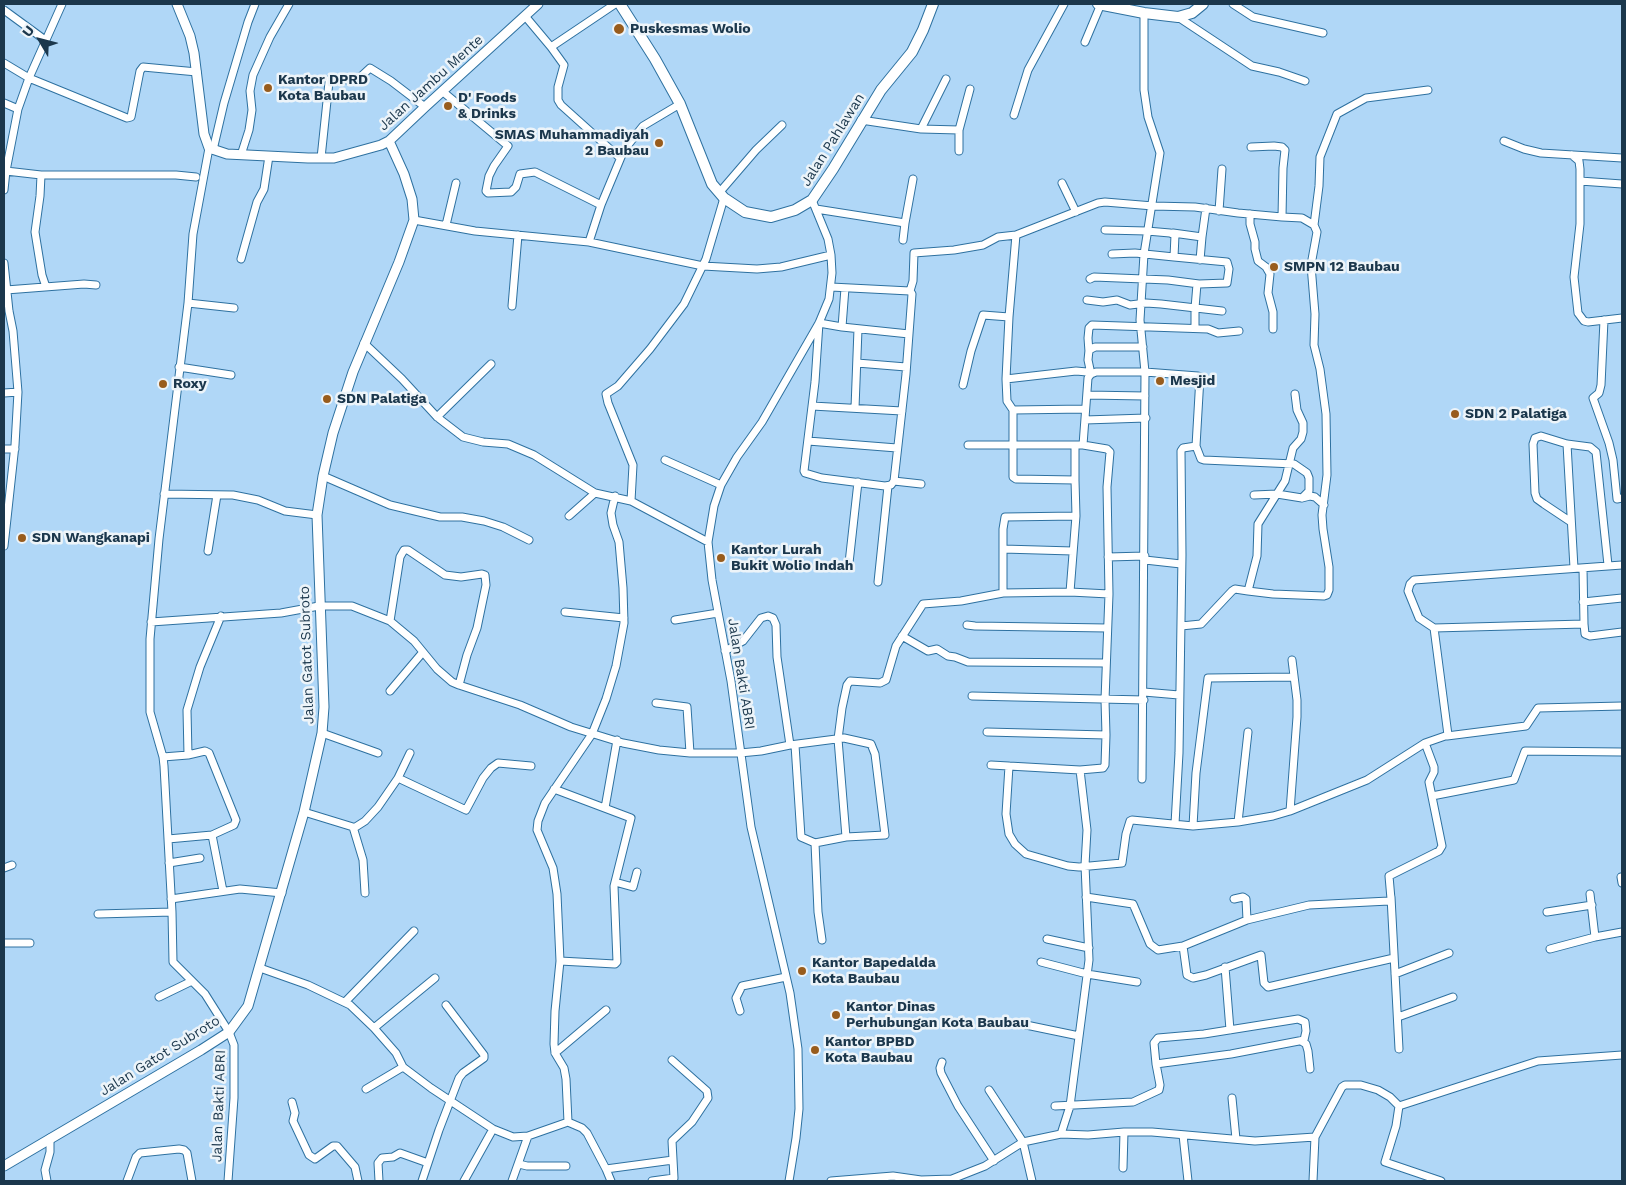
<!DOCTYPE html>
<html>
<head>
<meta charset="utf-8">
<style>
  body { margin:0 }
  #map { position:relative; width:1626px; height:1185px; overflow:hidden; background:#b0d7f7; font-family:"Work Sans",sans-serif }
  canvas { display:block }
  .frame { position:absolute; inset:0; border:5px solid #1b374c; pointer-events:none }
  .north { position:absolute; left:15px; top:15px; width:50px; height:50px; -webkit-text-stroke:4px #edf4f9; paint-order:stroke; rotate:307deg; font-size:14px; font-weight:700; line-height:20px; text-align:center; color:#1b374c }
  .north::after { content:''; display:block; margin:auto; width:18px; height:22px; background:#1b374c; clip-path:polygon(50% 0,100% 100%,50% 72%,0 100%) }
</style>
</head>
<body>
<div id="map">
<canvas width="1626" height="1185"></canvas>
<div class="frame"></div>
<div class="north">U</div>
</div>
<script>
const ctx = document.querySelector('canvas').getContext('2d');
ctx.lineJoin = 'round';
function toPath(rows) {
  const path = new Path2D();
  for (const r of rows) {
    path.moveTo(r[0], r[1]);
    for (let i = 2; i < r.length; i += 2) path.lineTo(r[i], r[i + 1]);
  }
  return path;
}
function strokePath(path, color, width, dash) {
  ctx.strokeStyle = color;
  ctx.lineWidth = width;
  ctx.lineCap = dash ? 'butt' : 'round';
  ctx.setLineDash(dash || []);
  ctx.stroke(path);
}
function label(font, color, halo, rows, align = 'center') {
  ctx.font = font + ' "Work Sans",sans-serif';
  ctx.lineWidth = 5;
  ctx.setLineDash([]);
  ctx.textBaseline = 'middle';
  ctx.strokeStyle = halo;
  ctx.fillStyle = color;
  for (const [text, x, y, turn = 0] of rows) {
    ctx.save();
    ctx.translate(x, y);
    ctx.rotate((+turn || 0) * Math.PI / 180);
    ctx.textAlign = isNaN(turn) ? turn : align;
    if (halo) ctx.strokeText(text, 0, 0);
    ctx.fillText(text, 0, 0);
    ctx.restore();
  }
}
const minor = toPath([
  [1233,4,1253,17,1323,33],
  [4,10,45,40],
  [525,16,551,47,564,65,558,87,558,100,561,105,620,158],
  [1178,17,1252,66,1279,72,1305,81],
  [1085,42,1101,4],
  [551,47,615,4],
  [4,63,29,78,127,118,131,117,140,71,143,67,197,72],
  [442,91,508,146,494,166,489,176,486,191,488,193,511,192,516,187,520,174,535,172,601,205],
  [4,103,18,109],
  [680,104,643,126,624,150,601,205,589,242,703,266,757,269,781,267,831,255],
  [1014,115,1028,70,1064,4],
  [861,120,921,129,946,79],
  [921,129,959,130],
  [1504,141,1524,149,1541,153,1622,158],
  [209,148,193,234,188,303,159,539,150,639,150,712,163,757,164,766,172,912,173,962,205,994,229,1032,234,1045,234,1098,228,1181],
  [213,150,224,103,248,22,255,4],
  [959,151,959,130,970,89],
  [241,155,249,130,252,110,250,91,253,75,270,37,289,4],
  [1572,155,1579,161,1580,169,1580,224,1574,277,1578,313,1584,321,1588,322,1622,318],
  [321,158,329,82,330,79,334,78,356,81,370,68,391,81,425,107],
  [6,171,41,175,176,175,196,177],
  [41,175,40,196,35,232,42,275,46,287],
  [1580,181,1622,184],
  [1062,183,1076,212],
  [4,190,6,171,18,109,29,78,62,4],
  [719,193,756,150,782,125],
  [816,209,905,223,913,179],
  [1219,211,1222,169],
  [1250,214,1250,224,1255,242,1255,249,1258,261,1266,267,1270,274,1268,293,1273,312,1273,329],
  [1282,217,1302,218,1314,225],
  [414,220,475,231,589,242],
  [446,225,456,183],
  [1105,230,1147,231,1170,233,1175,235,1174,257,1135,253,1112,254],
  [1173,233,1202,237,1206,208],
  [1016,235,1098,203,1105,202,1153,206,1195,207,1238,213,1282,217,1283,168,1285,150,1282,147,1274,146,1251,147],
  [903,240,905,223],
  [241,259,257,202,264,189,269,156],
  [1200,260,1202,237],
  [4,263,9,311,13,331,18,392,15,445,4,546],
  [1090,279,1094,277,1168,280,1199,284,1227,283,1229,269,1227,262,1174,257],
  [831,287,910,291,912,294,906,374,894,481,891,485,885,486,822,478,805,473,804,471,815,382,819,323,842,327,909,334],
  [6,290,84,284,96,285],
  [910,291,913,281,914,253,954,250,983,245,998,237,1016,235,1009,317,1006,379,1076,371,1087,372,1091,374,1096,372,1145,372,1198,376,1200,377,1196,446],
  [1087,300,1103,302,1117,300,1130,305,1146,303,1161,304,1222,311],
  [188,303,234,308],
  [512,306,518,235],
  [1604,320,1601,385,1599,393,1593,398,1609,443,1613,460,1617,499,1622,498],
  [842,327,845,288],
  [1195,328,1195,308,1197,284],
  [364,343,402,379,437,417,463,437,483,442,508,444,534,455,595,493,631,501,708,542],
  [1089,352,1088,338,1089,328,1092,325,1208,329,1218,333,1239,331],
  [857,363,906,367],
  [179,367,231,375],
  [1006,379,1007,401,1013,410,1013,477,1016,479,1075,480,1076,516,1070,592],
  [963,385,971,351,983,315,1009,317],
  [4,393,18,392],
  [1087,395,1145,396],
  [812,406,902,411],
  [855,408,858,329],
  [1013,410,1085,409],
  [437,417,491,364],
  [1085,420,1146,418],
  [808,441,897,448],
  [1567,444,1574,568],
  [968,445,1083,445,1107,449,1110,452,1107,487,1109,594,1105,700,1106,735,1105,765,1103,768,1080,770,991,765],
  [1083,445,1088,378,1091,374,1088,360,1089,350,1095,347,1143,347],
  [4,449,15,449],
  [665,460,721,485],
  [323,476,390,505,440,517,462,517,484,521,503,527,529,540],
  [1075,480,1075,445],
  [894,481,921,484],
  [164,494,233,495,258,500,285,511,317,515],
  [1254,495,1277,494,1302,498,1310,496,1315,497,1324,505],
  [631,501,633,465,608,403,606,394,618,386,650,349,684,304,706,259,724,198],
  [569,516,595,493],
  [1571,522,1544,504,1537,499,1535,493,1533,444,1535,438,1541,436,1567,444,1590,447,1596,452,1608,565],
  [1003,549,1073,551],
  [208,551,217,495],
  [1108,557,1145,556],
  [1145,560,1181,564],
  [849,563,858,482],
  [878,582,888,486],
  [1248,591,1273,594,1324,596,1327,595,1329,590,1329,567,1323,529,1322,515,1327,475,1326,414,1320,369,1314,345,1315,314,1311,265,1317,232,1314,225,1319,186,1320,157,1337,114,1366,98,1428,90],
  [1003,593,1003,529,1005,517,1076,516],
  [1583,602,1622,598],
  [565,612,624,618],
  [675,620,718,613],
  [390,621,400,557,404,550,408,550,445,575,461,577,482,574,485,575,486,585,477,628,467,655,459,685],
  [151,622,281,613,319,606,352,606,390,621,414,641,437,669,452,682,459,685,520,705,571,727,623,743,659,750,690,753,740,753,761,751,790,745,844,738,871,744,875,754,885,835,846,837,815,843,801,837,795,745],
  [1584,624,1585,634,1590,636,1622,632],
  [967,625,975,626,1107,628],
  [1181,626,1201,624,1232,591,1235,589,1248,591,1257,556,1258,524,1285,481,1293,448,1301,439,1303,432,1303,423,1297,410,1295,394],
  [1434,628,1584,624,1583,568],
  [902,636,928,651,937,649,948,656,955,657,968,662,1105,663],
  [725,651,743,641,761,618,768,616,773,618,776,625,777,657,790,745],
  [390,691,423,652],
  [1144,692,1179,695],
  [972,696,1144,700],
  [656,703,687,707,690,753],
  [987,732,1106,735],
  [322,733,378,753],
  [1447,736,1526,726,1538,708,1622,706],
  [188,755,187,710,200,667,221,616],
  [163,757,188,755,205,751,209,753,236,820,234,825,212,835,168,839],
  [1009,766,1006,814,1009,834,1015,844,1026,854,1068,866,1079,867,1122,863,1126,834,1130,821,1132,820,1193,826,1238,822,1273,816,1290,811,1297,717,1297,700,1292,660],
  [398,778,466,810,483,778,491,768,498,763,531,766],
  [1142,779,1145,372,1140,320,1144,254,1160,153,1148,117,1144,90,1144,13],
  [554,789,631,818,614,886,617,962,615,964,560,961],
  [1432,796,1514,780,1525,751,1622,752],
  [605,808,617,740],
  [1290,811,1367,780,1425,743,1448,735,1434,628,1419,618,1408,591,1410,584,1414,580,1622,565],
  [304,812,353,827,363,860,365,893],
  [1238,822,1248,732],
  [1175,824,1179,753,1182,555,1181,451,1183,448,1196,446,1201,459,1204,460,1294,464,1307,473,1309,478,1309,491,1302,498],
  [1193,826,1196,773,1208,678,1294,677],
  [354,828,365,821,378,807,398,778,410,753],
  [212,835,223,891],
  [846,837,838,739,842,708,847,685,850,681,880,683,886,680,896,646,923,604,961,601,1003,593,1070,592,1109,594],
  [815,843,818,912,822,940],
  [169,863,200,858],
  [4,868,12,865],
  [1621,877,1622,883],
  [615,882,633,887,637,872],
  [1590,894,1595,937],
  [1086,897,1133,904,1150,944,1158,950,1183,946,1247,920,1246,899,1243,897,1234,899],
  [1391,897,1399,1049],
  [171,899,240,889,282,893],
  [1547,912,1592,905],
  [98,914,172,912],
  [1247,920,1309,905,1389,901,1391,899,1389,876,1439,851,1442,846,1429,782,1434,772,1434,767,1425,743],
  [1047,939,1089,948],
  [4,943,30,943],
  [1183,946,1187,975,1193,978,1206,975,1261,955,1264,983,1268,987,1394,958],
  [1550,949,1595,937,1622,932],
  [1041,962,1087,974,1137,982],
  [1225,967,1230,1030],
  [260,968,308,985,350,1005,374,1028,396,1053,403,1067,431,1088,493,1129,513,1137,528,1136,568,1122,582,1128,587,1133,606,1169,611,1181],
  [1395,974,1449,953],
  [159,997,192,981],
  [345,1002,414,931],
  [740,1011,736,998,742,986,786,977],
  [1398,1017,1453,997],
  [1026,1025,1079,1036],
  [374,1028,435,978],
  [1301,1041,1306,1044,1308,1051,1310,1069],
  [555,1053,606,1010],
  [942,1062,940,1068,941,1073,958,1106,994,1161],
  [366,1089,403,1067],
  [989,1090,1023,1142,1032,1181],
  [1232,1098,1236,1139],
  [292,1102,295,1113,293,1121,309,1155,315,1159,333,1146,337,1146,355,1167,358,1181],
  [1055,1106,1133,1102,1159,1090,1160,1085,1156,1064,1154,1043,1158,1038,1204,1034,1298,1019,1305,1022,1306,1031,1304,1040,1231,1054,1156,1064],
  [1399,1106,1538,1061,1622,1055],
  [568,1122,566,1079,564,1068,555,1053,554,1044,555,1011,560,961,557,894,553,868,537,830,538,821,545,803,592,734,606,699,616,666,624,623,623,588,619,542,613,525,611,513,615,496],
  [1061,1134,1088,1135,1124,1132,1152,1132,1255,1141,1315,1137,1342,1087,1345,1085,1361,1085,1378,1090,1390,1097,1399,1106,1396,1126,1385,1162,1441,1181],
  [1183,1135,1188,1181],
  [519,1164,527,1166,566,1166],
  [1123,1168,1124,1132],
  [606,1169,673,1160],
  [47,1181,45,1170,50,1152,50,1138],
  [127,1181,136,1157,140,1153,179,1149,184,1150,187,1153,192,1181],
  [379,1181,378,1163,382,1158,393,1157,400,1153,428,1163],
  [422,1181,439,1130,459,1078,463,1073,484,1058,484,1055,446,1005],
  [464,1181,493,1129],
  [512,1181,528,1136],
  [652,1181,674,1178,672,1141,692,1122,708,1098,707,1091,672,1060],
  [789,1181,796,1138,799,1109,798,1049,790,993,751,827,731,681,712,580,708,542,714,506,721,485,737,457,762,422,819,323,829,299,832,273,831,255,828,239,812,200],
  [831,1181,893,1176,921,1180,952,1179,985,1166,1023,1142,1061,1134,1070,1106,1089,960,1085,865,1087,830,1080,770],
  [1313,1181,1315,1137]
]);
const major = toPath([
  [177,4,190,36,194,53,204,134,209,148,227,154,308,158,334,158,381,145,389,141,425,107,538,4],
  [4,1166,201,1050,229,1032,248,1006,304,812,322,733,324,707,317,515,323,476,333,433,353,372,399,262,414,220,412,199,404,174,389,141]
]);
const highway = toPath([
  [620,4,655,59,680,104,712,184,724,198,745,212,771,217,795,210,812,200,833,169,881,90,912,52,923,30,933,4],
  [1098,4,1144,13,1178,17,1192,13,1203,4]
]);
const markers = [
  [619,29,6,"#985c1d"],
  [268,88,5,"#985c1d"],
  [448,106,5,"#985c1d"],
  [659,143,5,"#985c1d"],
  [1274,267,5,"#985c1d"],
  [1160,381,5,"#985c1d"],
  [163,384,5,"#985c1d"],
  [327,399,5,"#985c1d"],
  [1455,414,5,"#985c1d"],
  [22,538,5,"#985c1d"],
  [721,558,5,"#985c1d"],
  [802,971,5,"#985c1d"],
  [836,1015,5,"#985c1d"],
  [815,1050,5,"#985c1d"]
];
const poiNames = [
  ["Puskesmas Wolio",630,29],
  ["Kantor DPRD",278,80],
  ["Kota Baubau",278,96],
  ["D' Foods",458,98],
  ["& Drinks",458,114],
  ["SMAS Muhammadiyah",649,135,"right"],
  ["2 Baubau",649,151,"right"],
  ["SMPN 12 Baubau",1284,267],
  ["Mesjid",1170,381],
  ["Roxy",173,384],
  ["SDN Palatiga",337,399],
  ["SDN 2 Palatiga",1465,414],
  ["SDN Wangkanapi",32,538],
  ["Kantor Lurah",731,550],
  ["Bukit Wolio Indah",731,566],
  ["Kantor Bapedalda",812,963],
  ["Kota Baubau",812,979],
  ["Kantor Dinas",846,1007],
  ["Perhubungan Kota Baubau",846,1023],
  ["Kantor BPBD",825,1042],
  ["Kota Baubau",825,1058]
];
const streetNames = [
  ["Jalan Jambu Mente",431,83,-42],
  ["Jalan Pahlawan",833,140,-58],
  ["Jalan Gatot Subroto",307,655,-92],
  ["Jalan Bakti ABRI",741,674,81],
  ["Jalan Gatot Subroto",160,1056,-32],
  ["Jalan Bakti ABRI",219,1106,-88]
];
strokePath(minor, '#2e71a0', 9);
strokePath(major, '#2e71a0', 11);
strokePath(highway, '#2e71a0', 12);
strokePath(minor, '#fff', 7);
strokePath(major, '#fff', 9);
strokePath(highway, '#fff', 10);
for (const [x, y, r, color] of markers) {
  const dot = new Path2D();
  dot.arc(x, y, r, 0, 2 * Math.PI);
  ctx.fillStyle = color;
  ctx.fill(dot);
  strokePath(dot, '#edf4f9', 2);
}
label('bold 14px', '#1b374c', '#edf4f9', poiNames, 'left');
label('14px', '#1b374c', '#edf4f9', streetNames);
</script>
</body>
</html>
